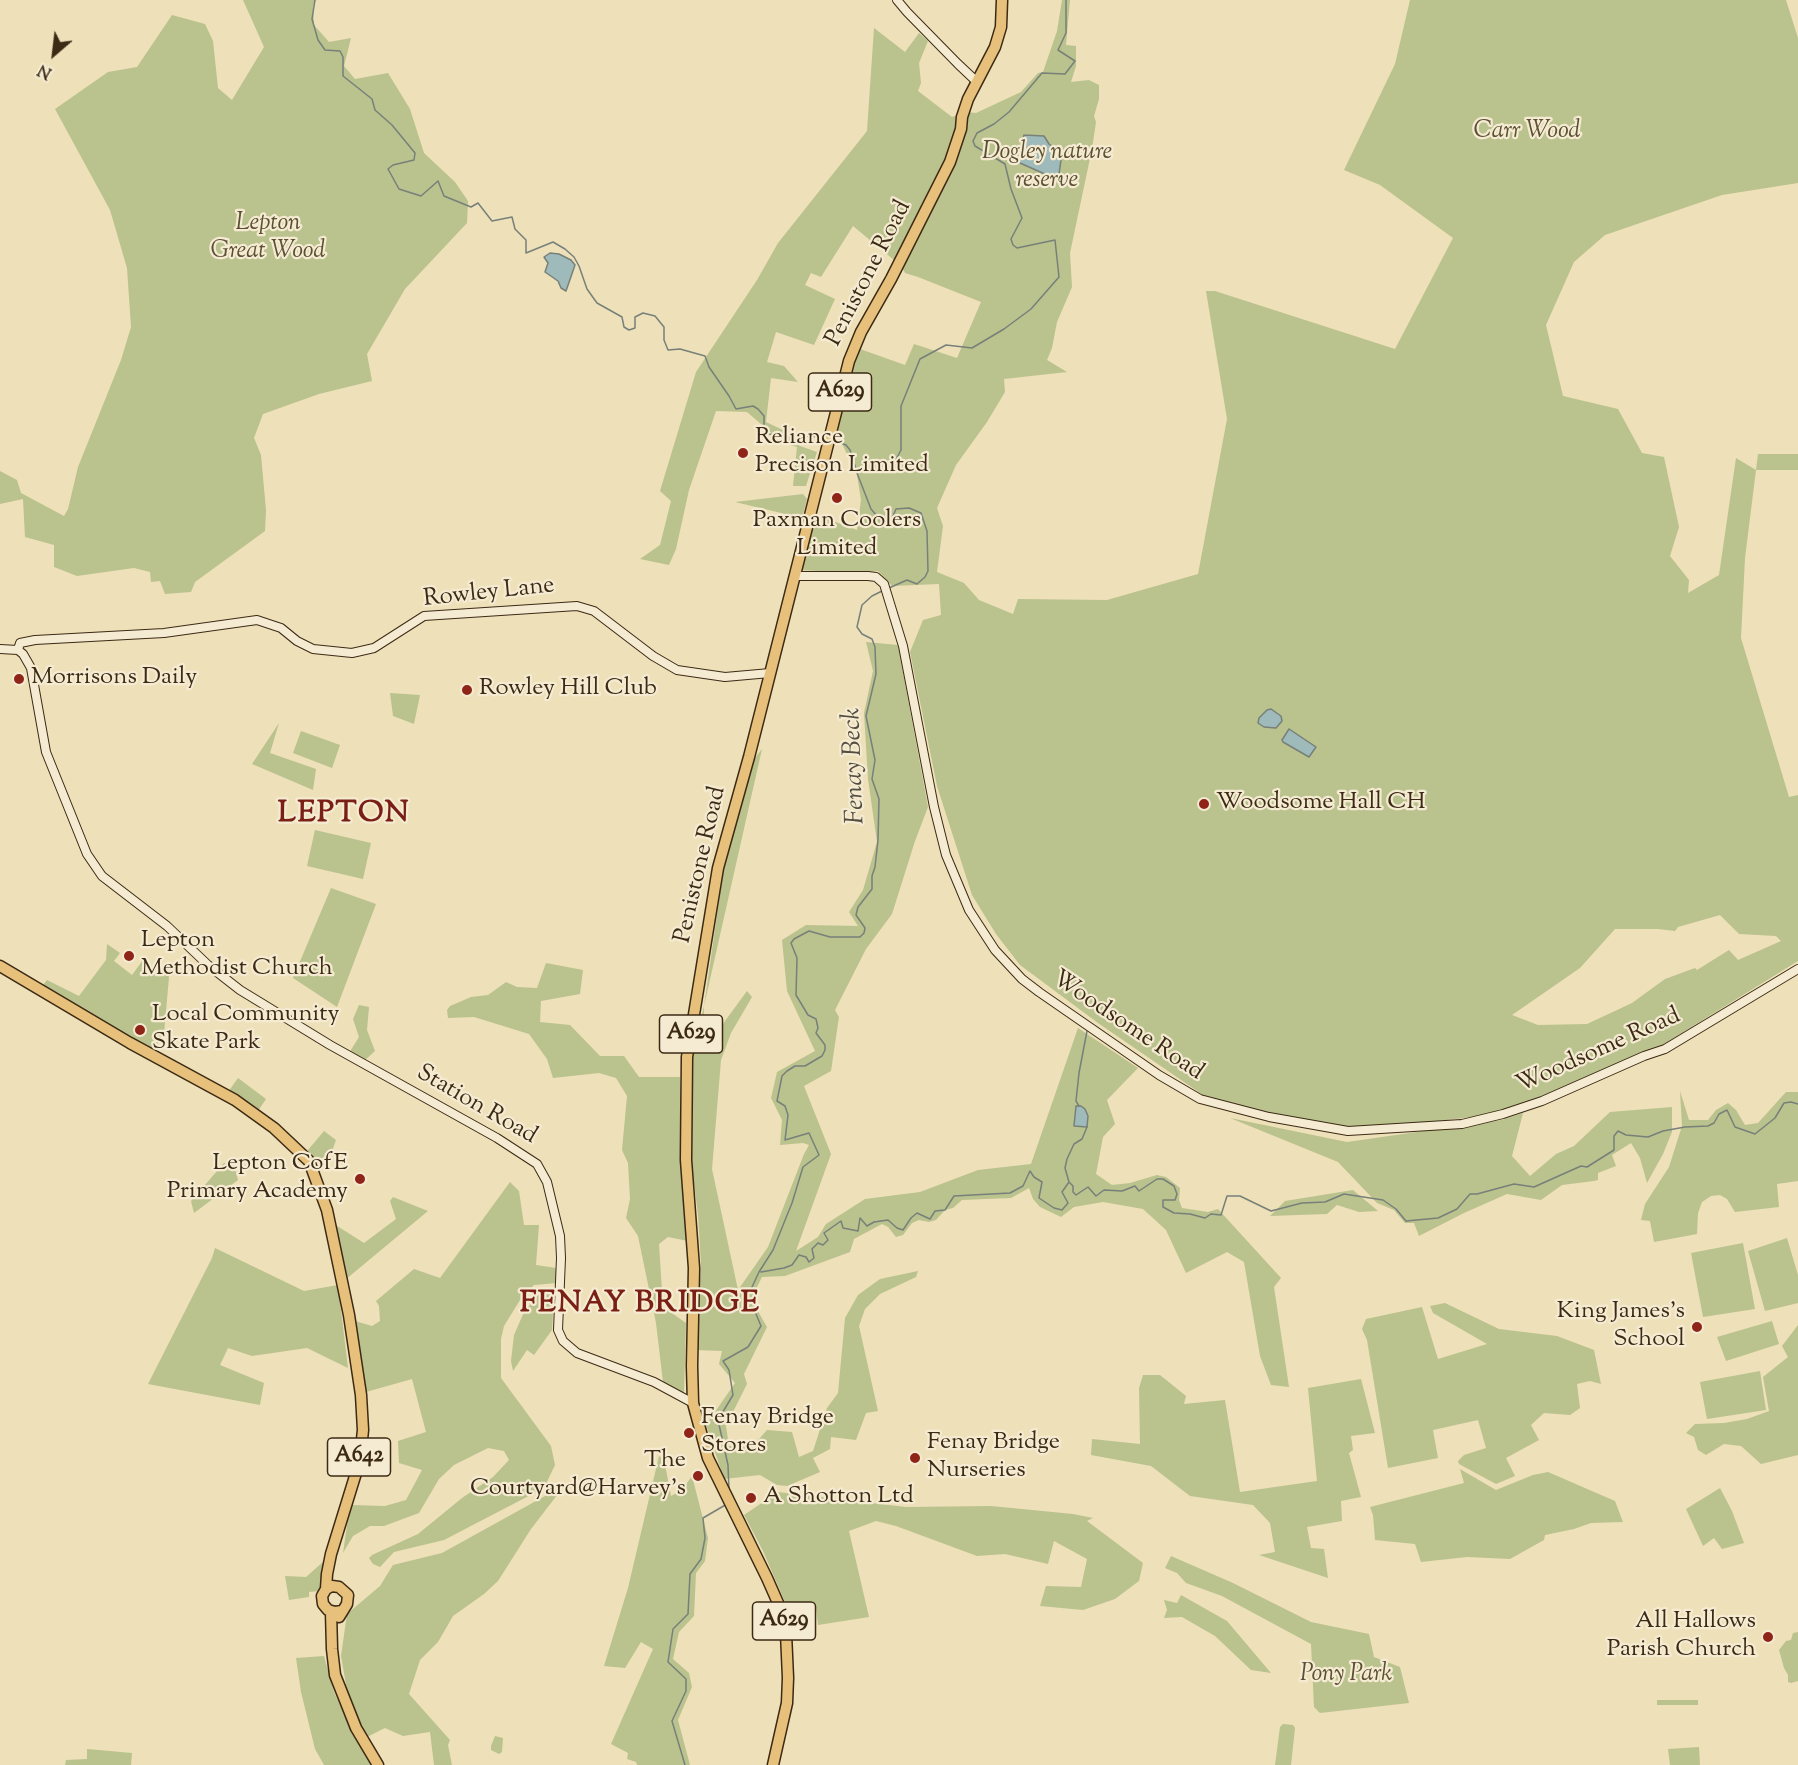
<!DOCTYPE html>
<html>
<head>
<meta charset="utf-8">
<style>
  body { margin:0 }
  #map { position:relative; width:1798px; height:1765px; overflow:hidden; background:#eee0b9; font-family:"Sorts Mill Goudy",serif }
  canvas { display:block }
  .north { position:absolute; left:24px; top:24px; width:60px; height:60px; -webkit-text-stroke:4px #f4ebd2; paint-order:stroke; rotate:208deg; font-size:16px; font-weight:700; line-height:24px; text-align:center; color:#3c2a15 }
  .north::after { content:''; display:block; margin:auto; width:21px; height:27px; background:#3c2a15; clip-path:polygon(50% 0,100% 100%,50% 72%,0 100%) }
</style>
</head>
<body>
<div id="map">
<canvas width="1798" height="1765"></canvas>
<div class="north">N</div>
</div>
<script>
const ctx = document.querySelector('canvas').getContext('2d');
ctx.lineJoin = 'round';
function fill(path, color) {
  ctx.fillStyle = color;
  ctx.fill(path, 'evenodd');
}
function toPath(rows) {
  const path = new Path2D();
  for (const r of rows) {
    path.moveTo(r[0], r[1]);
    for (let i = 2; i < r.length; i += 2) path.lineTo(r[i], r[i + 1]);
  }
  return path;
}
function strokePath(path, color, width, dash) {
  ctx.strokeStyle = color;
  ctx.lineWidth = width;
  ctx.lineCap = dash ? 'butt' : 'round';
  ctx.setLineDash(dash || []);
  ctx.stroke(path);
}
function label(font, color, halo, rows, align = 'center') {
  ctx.font = font + ' "Sorts Mill Goudy",serif';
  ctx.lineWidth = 4.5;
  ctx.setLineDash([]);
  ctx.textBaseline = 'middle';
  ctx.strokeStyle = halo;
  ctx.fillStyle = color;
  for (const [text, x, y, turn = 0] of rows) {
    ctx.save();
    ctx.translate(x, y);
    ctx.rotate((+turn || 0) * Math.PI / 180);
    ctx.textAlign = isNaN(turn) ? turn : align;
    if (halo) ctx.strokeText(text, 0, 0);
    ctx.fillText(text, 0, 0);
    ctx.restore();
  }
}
const green = toPath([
  [243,0,316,0,313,7,314,25,329,42,351,38,344,66,355,79,388,73,410,109,424,153,455,182,468,201,467,223,405,289,367,354,372,381,319,394,263,414,254,438,261,455,266,510,265,531,195,582,191,592,165,594,160,581,151,582,150,572,134,568,77,576,54,567,54,545,25,537,23,499,0,504,0,471,17,480,21,493,64,516,68,509,78,467,121,360,131,327,127,268,110,210,55,109,108,72,137,67,172,15,205,24,213,41,218,88,232,100,264,47],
  [1062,0,1070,0,1066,45,1076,46,1076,66,1071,82,1089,80,1099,85,1099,99,1094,116,1096,122,1092,149,1070,253,1072,287,1057,322,1052,348,1047,360,1067,372,1004,379,1005,392,987,422,956,465,937,508,943,526,937,572,964,583,979,600,1013,614,1018,599,1107,600,1198,574,1227,419,1206,291,1215,291,1395,349,1453,238,1380,185,1344,170,1395,64,1410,0,1786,0,1798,38,1798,183,1722,195,1605,235,1574,262,1546,325,1563,396,1618,409,1642,453,1664,457,1679,527,1670,556,1689,580,1688,593,1719,575,1736,458,1756,470,1758,454,1798,454,1798,470,1756,470,1745,558,1741,638,1789,797,1798,795,1798,961,1651,1052,1497,1114,1347,1132,1222,1108,1098,1023,1020,965,996,934,972,895,937,786,910,652,923,620,941,615,939,584,892,586,878,571,855,573,800,570,814,514,857,530,861,500,857,475,835,429,853,362,860,349,905,365,914,344,957,358,981,302,918,277,905,273,901,265,966,112,976,113,1021,92,1038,73,1043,72,1057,31],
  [1720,915,1739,934,1776,936,1781,941,1738,960,1729,950,1697,970,1695,968,1665,979,1632,1003,1587,1024,1538,1025,1512,1015,1580,968,1615,929,1658,929,1675,931,1678,927],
  [874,28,905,52,919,33,928,41,919,63,921,83,918,91,952,117,960,114,945,158,894,260,853,226,821,277,811,273,805,285,835,299,814,345,776,332,767,362,784,366,798,382,771,378,766,422,787,432,800,446,817,452,806,486,793,486,797,447,783,443,747,412,716,411,689,490,676,549,669,565,640,559,660,545,671,501,660,491,696,372,757,280,778,243,867,131],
  [803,494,807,499,802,518,735,502],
  [866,642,898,645,928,807,915,841,892,914,866,949,835,1010,839,1017,831,1071,804,1086,831,1154,796,1251,818,1237,826,1224,865,1199,920,1192,978,1170,1031,1164,1078,1028,1138,1068,1107,1100,1115,1124,1103,1137,1096,1174,1112,1185,1130,1183,1157,1175,1166,1177,1180,1188,1179,1200,1182,1208,1208,1212,1218,1209,1281,1278,1274,1287,1289,1387,1271,1385,1260,1356,1244,1262,1227,1252,1186,1273,1166,1230,1143,1209,1103,1202,1074,1207,1061,1217,1040,1207,1033,1199,1029,1188,1011,1198,962,1200,953,1208,945,1210,936,1220,929,1222,919,1220,912,1223,903,1235,896,1237,888,1227,882,1224,854,1239,850,1252,785,1276,762,1277,751,1299,767,1327,744,1374,747,1384,726,1426,729,1446,752,1447,767,1430,792,1432,799,1457,813,1451,827,1408,838,1393,845,1318,858,1295,880,1279,918,1271,916,1277,880,1294,865,1309,859,1326,878,1411,866,1413,856,1440,831,1437,830,1449,813,1458,820,1472,787,1486,777,1485,760,1475,724,1479,706,1425,735,1383,719,1364,722,1351,696,1350,701,1263,698,1215,691,1159,691,1129,693,1053,704,1006,724,866,754,759,762,749,704,1006,704,1037,714,1036,747,991,752,997,731,1033,721,1060,712,1169,738,1290,768,1247,804,1154,809,1145,803,1143,780,1145,782,1120,771,1098,777,1072,815,1051,787,991,782,940,806,925,858,926,849,912,863,890,877,842,868,779,864,713,873,671],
  [390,693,420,695,414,724,393,716],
  [279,723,270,753,316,769,313,790,252,764],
  [301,731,340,745,332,768,293,753],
  [315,830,371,843,363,879,307,866],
  [331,888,376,904,337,1007,293,978],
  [107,944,120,953,114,961,132,975,143,960,158,970,170,966,164,1034,153,1050,43,985,47,980,79,996,106,960],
  [546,963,583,970,580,994,541,1001,540,1022,570,1025,600,1056,624,1056,639,1077,680,1077,682,1162,688,1241,668,1237,659,1244,663,1307,686,1323,684,1393,663,1382,656,1323,638,1236,626,1218,630,1199,628,1163,622,1150,627,1096,616,1078,599,1073,553,1078,547,1059,529,1034,474,1017,448,1018,447,1010,450,1006,471,997,488,995,506,982,517,987,537,988],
  [359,1005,369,1007,367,1030,375,1051,364,1061,349,1053,359,1037,353,1019],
  [238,1078,266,1099,258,1111,228,1092],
  [1680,1091,1689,1120,1708,1120,1716,1110,1728,1103,1736,1110,1745,1125,1758,1123,1786,1092,1798,1092,1798,1181,1777,1184,1779,1207,1735,1212,1727,1199,1720,1195,1711,1196,1702,1202,1698,1213,1697,1234,1654,1242,1650,1221,1641,1220,1645,1204,1669,1167,1682,1126],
  [1672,1107,1672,1132,1663,1154,1647,1183,1640,1158,1631,1143,1612,1155,1616,1166,1598,1173,1598,1180,1594,1181,1562,1185,1541,1200,1507,1194,1464,1213,1419,1236,1414,1223,1405,1223,1394,1210,1377,1203,1338,1162,1230,1118,1347,1142,1501,1120,1523,1113,1512,1156,1530,1176,1556,1154,1574,1146,1610,1112],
  [324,1131,336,1140,331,1154,315,1162,308,1150],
  [224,1163,234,1165,238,1180,194,1213,191,1201],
  [510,1182,519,1191,524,1225,539,1225,536,1265,556,1268,557,1283,534,1285,520,1300,504,1326,501,1339,501,1378,551,1446,555,1465,544,1488,444,1540,394,1552,380,1567,373,1564,369,1558,372,1555,418,1534,462,1498,493,1477,509,1460,504,1451,488,1448,454,1465,439,1479,419,1513,384,1526,370,1526,353,1536,343,1553,350,1505,385,1506,406,1500,422,1470,399,1463,398,1441,426,1432,412,1379,366,1392,355,1321,372,1326,380,1321,379,1306,376,1301,414,1269,440,1278],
  [1353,1190,1378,1211,1359,1212,1337,1205,1327,1214,1270,1216,1285,1201],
  [393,1197,428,1211,345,1280,334,1224,364,1243,396,1219,390,1201],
  [1787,1238,1798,1275,1798,1303,1765,1311,1748,1251],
  [1743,1243,1755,1309,1703,1317,1691,1253],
  [215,1248,304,1291,338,1285,348,1368,307,1348,252,1356,228,1348,220,1365,264,1383,260,1405,148,1384,212,1258],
  [554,1294,552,1330,534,1355,527,1350,513,1371,511,1361,514,1335,524,1312,538,1295],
  [1445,1303,1499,1329,1557,1336,1594,1350,1601,1384,1590,1381,1577,1384,1580,1408,1570,1415,1544,1413,1531,1425,1539,1440,1506,1458,1515,1476,1496,1484,1459,1464,1458,1461,1464,1455,1486,1448,1478,1420,1433,1430,1438,1458,1388,1468,1367,1340,1362,1329,1366,1319,1422,1307,1438,1359,1487,1344,1433,1313,1430,1306],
  [1772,1321,1779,1344,1726,1361,1717,1337],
  [1798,1325,1798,1455,1761,1464,1741,1446,1724,1444,1706,1455,1698,1450,1694,1437,1686,1433,1695,1424,1724,1423,1747,1419,1769,1411,1763,1377,1788,1357,1782,1346],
  [1760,1371,1766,1410,1707,1419,1700,1382],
  [1143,1375,1160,1375,1186,1396,1184,1404,1225,1400,1240,1492,1317,1481,1308,1388,1361,1379,1375,1433,1351,1436,1353,1450,1349,1453,1361,1497,1341,1501,1342,1521,1307,1527,1311,1548,1324,1549,1328,1578,1259,1555,1275,1552,1270,1523,1253,1505,1190,1496,1151,1466,1091,1455,1092,1439,1140,1444,1139,1388],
  [659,1456,664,1459,671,1496,682,1490,692,1476,708,1538,705,1561,696,1573,694,1616,679,1632,673,1659,689,1673,692,1687,678,1720,690,1765,637,1765,636,1762,627,1759,628,1753,611,1744,653,1649,641,1642,625,1668,604,1666,628,1588],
  [1460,1469,1496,1490,1533,1475,1548,1472,1615,1501,1623,1522,1591,1523,1574,1529,1545,1535,1544,1540,1510,1559,1467,1557,1421,1562,1415,1544,1375,1540,1373,1515,1370,1507,1464,1483],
  [1720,1488,1732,1511,1744,1543,1722,1549,1714,1538,1703,1546,1686,1509],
  [561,1490,531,1529,498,1581,484,1594,453,1616,438,1642,420,1660,409,1694,450,1740,448,1745,452,1765,434,1765,430,1732,403,1736,385,1728,367,1737,348,1696,341,1656,347,1614,380,1586,393,1565,442,1553,554,1491],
  [778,1492,906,1507,991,1506,1073,1514,1093,1518,1087,1521,1143,1563,1139,1581,1115,1599,1083,1610,1040,1606,1046,1586,1081,1587,1087,1559,1054,1541,1048,1564,1005,1554,977,1556,896,1526,876,1521,849,1531,869,1617,818,1625,816,1608,785,1602,763,1551,744,1515],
  [1171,1556,1233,1583,1311,1622,1369,1634,1374,1657,1400,1667,1409,1703,1320,1713,1314,1707,1311,1644,1222,1596,1186,1583,1177,1573,1165,1568],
  [323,1562,320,1591,309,1592,309,1597,289,1600,285,1576,306,1577],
  [1181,1595,1227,1621,1271,1673,1251,1670,1215,1636,1182,1617,1164,1618,1167,1610,1164,1600,1177,1603],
  [1798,1632,1798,1681,1791,1683,1788,1682,1788,1675,1784,1668,1779,1650,1786,1641,1791,1640,1793,1633],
  [324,1656,334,1692,353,1733,373,1765,324,1765,315,1749,301,1692,296,1658],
  [1657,1700,1698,1700,1698,1705,1657,1705],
  [1283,1724,1293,1725,1295,1728,1291,1765,1275,1765,1280,1727],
  [495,1736,503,1738,502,1752,499,1754,491,1750,491,1746],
  [1699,1747,1700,1765,1670,1765,1668,1749],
  [87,1749,132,1753,131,1765,65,1765,66,1760,87,1759]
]);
const water = toPath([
  [1024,135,1044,136,1049,144,1062,153,1059,174,1047,175,1011,159,1021,146,1024,135],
  [550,253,559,254,571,260,575,265,566,291,561,288,558,281,545,272,548,263,544,257,550,253],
  [1271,709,1281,716,1282,721,1276,728,1264,727,1258,723,1259,718,1267,710,1271,709],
  [1289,729,1316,747,1309,757,1283,742,1282,740,1289,729],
  [1076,1106,1081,1106,1085,1109,1088,1116,1087,1127,1074,1126,1076,1106]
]);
const stream = toPath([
  [315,0,312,19,318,40,325,50,340,51,343,57,343,76,372,99,375,110,392,125,415,153,414,160,393,165,388,169,399,189,421,196,438,181,444,196,471,207,478,203,492,221,512,217,515,229,526,240,526,253,553,242,565,249,574,257,579,266,587,289,597,303,622,317,624,327,629,330,635,328,635,317,643,313,655,316,664,327,664,340,668,350,680,349,705,356,709,367,729,396,736,409,753,406,758,409,764,416,764,426,768,434,821,437],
  [833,440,846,445,850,450,857,472],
  [889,588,907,580,917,584,925,577,928,571,927,531,921,513,909,508,896,509,890,523,884,524,871,509,857,473,866,470,881,471,892,467,901,450,901,406,920,359,946,345,972,348,1004,329,1031,309,1059,277,1055,240,1017,248,1013,245,1011,239,1022,218,1011,189,1005,164,975,146,973,141,977,133,994,124,1009,112,1042,73,1065,74,1075,61,1058,50,1066,33,1066,0],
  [1079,1106,1076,1101,1079,1073,1087,1031],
  [1069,1182,1065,1168,1067,1159,1074,1144,1082,1139,1087,1127],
  [761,1272,784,1268,792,1265,799,1255,806,1257,809,1262,814,1258,812,1249,818,1243,823,1245,828,1240,824,1233,841,1221,843,1228,858,1231,860,1218,867,1226,874,1222,888,1220,897,1228,903,1230,911,1218,917,1213,930,1219,935,1211,945,1210,954,1196,1010,1193,1023,1186,1030,1171,1034,1177,1042,1182,1039,1198,1054,1208,1062,1210,1068,1203,1062,1192,1069,1182,1073,1186,1073,1192,1076,1195,1088,1187,1096,1196,1104,1190,1122,1191,1135,1186,1139,1191,1157,1179,1163,1179,1174,1186,1177,1194,1175,1200,1163,1200,1163,1207,1174,1213,1190,1214,1205,1218,1211,1214,1221,1215,1227,1196,1240,1196,1271,1211,1302,1203,1325,1202,1344,1194,1383,1200,1396,1209,1406,1221,1438,1218,1457,1209,1470,1194,1477,1194,1514,1184,1534,1187,1581,1166,1587,1167,1614,1150,1614,1136,1618,1131,1626,1135,1648,1137,1663,1131,1685,1127,1708,1126,1714,1123,1719,1114,1727,1110,1735,1127,1755,1134,1775,1118,1784,1103,1791,1102,1798,1104],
  [729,1490,728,1465,718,1420,733,1395,729,1370,723,1361,748,1347,761,1326,756,1314,745,1302,759,1272,773,1250,792,1203,803,1167,819,1155,809,1133,785,1140,788,1115,785,1106,777,1101,782,1076,787,1071,795,1066,805,1066,822,1056,825,1050,825,1045,816,1033,818,1028,816,1019,808,1015,796,995,797,958,791,943,794,939,809,931,830,937,860,937,864,933,865,928,856,915,858,907,872,889,872,876,875,867,878,840,879,799,872,779,875,760,866,716,876,674,875,647,872,639,862,634,857,627,862,605,872,596,882,591],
  [685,1765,672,1721,686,1691,686,1679,668,1662,673,1629,688,1614,690,1574,701,1559,705,1538,703,1518,727,1504]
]);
const secondary = toPath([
  [897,0,907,12,958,64,976,81],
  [795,576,868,576,876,577,884,584,903,646,934,807,946,855,969,910,995,950,1022,979,1039,992,1159,1075,1200,1099,1269,1117,1348,1131,1462,1124,1503,1114,1542,1101,1644,1056,1665,1049,1798,969],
  [0,649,18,650],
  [18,650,23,654,31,668,46,752,87,854,102,876,167,926,208,965,240,990,330,1045,497,1138,537,1164,547,1182,560,1236,561,1258,558,1330,563,1341,577,1353,654,1382,693,1403],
  [18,650,20,643,35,640,164,633,257,620,281,628,297,641,313,649,352,653,374,648,424,616,577,606,594,611,653,656,677,670,725,677,770,673]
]);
const highway = toPath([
  [0,966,130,1043,235,1100,274,1128,309,1161,327,1210,349,1315,361,1395,363,1430,361,1449,356,1473,331,1554,327,1574,326,1589,322,1596,323,1604,328,1610,335,1612,342,1611],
  [326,1589,332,1586,339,1587,348,1595,347,1604,339,1617],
  [331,1612,332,1649,335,1675,356,1728,378,1765],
  [773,1765,787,1703,788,1678,786,1633,782,1612,767,1578,708,1458,693,1403,692,1366,694,1268,686,1160,687,1057,718,868,749,757,849,361,861,332,891,279,950,162,961,129,962,117,968,99,995,47,1001,27,1002,0]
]);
const markers = [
  [743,453,6,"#8f2418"],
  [837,498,6,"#8f2418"],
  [19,679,6,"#8f2418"],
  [467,690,6,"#8f2418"],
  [1204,804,6,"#8f2418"],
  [129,956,6,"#8f2418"],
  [140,1030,6,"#8f2418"],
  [360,1179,6,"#8f2418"],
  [1697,1327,6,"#8f2418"],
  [689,1433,6,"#8f2418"],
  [915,1458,6,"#8f2418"],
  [698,1476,6,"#8f2418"],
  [751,1498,6,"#8f2418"],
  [1768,1637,6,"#8f2418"]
];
const shields = [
  [840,392,63],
  [691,1034,63],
  [359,1457,63],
  [784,1621,63]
];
const shieldNames = [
  ["A629",840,392],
  ["A629",691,1034],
  ["A642",359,1457],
  ["A629",784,1621]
];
const parkNames = [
  ["Carr Wood",1527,133],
  ["Dogley nature",1047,154],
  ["reserve",1047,182],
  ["Lepton",268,225],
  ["Great Wood",268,253],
  ["Pony Park",1346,1676]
];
const streetNames = [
  ["Penistone Road",870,274,-63],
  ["Rowley Lane",489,594,-6],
  ["Penistone Road",702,865,-77],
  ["Woodsome Road",1127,1027,34],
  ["Woodsome Road",1599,1052,-24],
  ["Station Road",476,1106,30]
];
const poiNames = [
  ["Reliance",755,439],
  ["Precison Limited",755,467],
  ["Paxman Coolers",837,522,"center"],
  ["Limited",837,550,"center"],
  ["Morrisons Daily",31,679],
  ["Rowley Hill Club",479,690],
  ["Woodsome Hall CH",1216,804],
  ["Lepton",141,942],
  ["Methodist Church",141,970],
  ["Local Community",152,1016],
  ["Skate Park",152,1044],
  ["Lepton CofE",348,1165,"right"],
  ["Primary Academy",348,1193,"right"],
  ["King James's",1685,1313,"right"],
  ["School",1685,1341,"right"],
  ["Fenay Bridge",701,1419],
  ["Stores",701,1447],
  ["Fenay Bridge",927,1444],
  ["Nurseries",927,1472],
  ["The",686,1462,"right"],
  ["Courtyard@Harvey's",686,1490,"right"],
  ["A Shotton Ltd",763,1498],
  ["All Hallows",1756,1623,"right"],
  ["Parish Church",1756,1651,"right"]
];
const waterNames = [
  ["Fenay Beck",856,766,-92]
];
const districtNames = [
  ["LEPTON",344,816],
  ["FENAY BRIDGE",640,1306]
];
fill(green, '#bac28e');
fill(water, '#9fbabb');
strokePath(water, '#778079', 1.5);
strokePath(stream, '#778079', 1.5);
strokePath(secondary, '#3c2a15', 10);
strokePath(highway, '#3c2a15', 13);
strokePath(secondary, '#f4ebd2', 8);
strokePath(highway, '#e7c07c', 10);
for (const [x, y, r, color] of markers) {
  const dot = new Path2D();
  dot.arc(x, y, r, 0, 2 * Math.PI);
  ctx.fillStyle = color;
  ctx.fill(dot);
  strokePath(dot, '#f4ebd2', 2);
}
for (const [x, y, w] of shields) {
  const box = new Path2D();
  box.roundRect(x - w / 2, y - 19, w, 38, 4.5);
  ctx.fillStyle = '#f4ebd2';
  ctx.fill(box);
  strokePath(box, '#3c2a15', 1.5);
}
label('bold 22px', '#3c2a15', null, shieldNames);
label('italic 24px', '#5c5033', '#f4ebd2', parkNames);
label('24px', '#3c2a15', '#f4ebd2', streetNames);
label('24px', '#3c2a15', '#f4ebd2', poiNames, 'left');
label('italic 26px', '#554e3e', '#f4ebd2', waterNames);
ctx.letterSpacing = '1.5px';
label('bold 30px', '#7a1f14', '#f4ebd2', districtNames);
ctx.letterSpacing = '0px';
</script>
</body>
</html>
